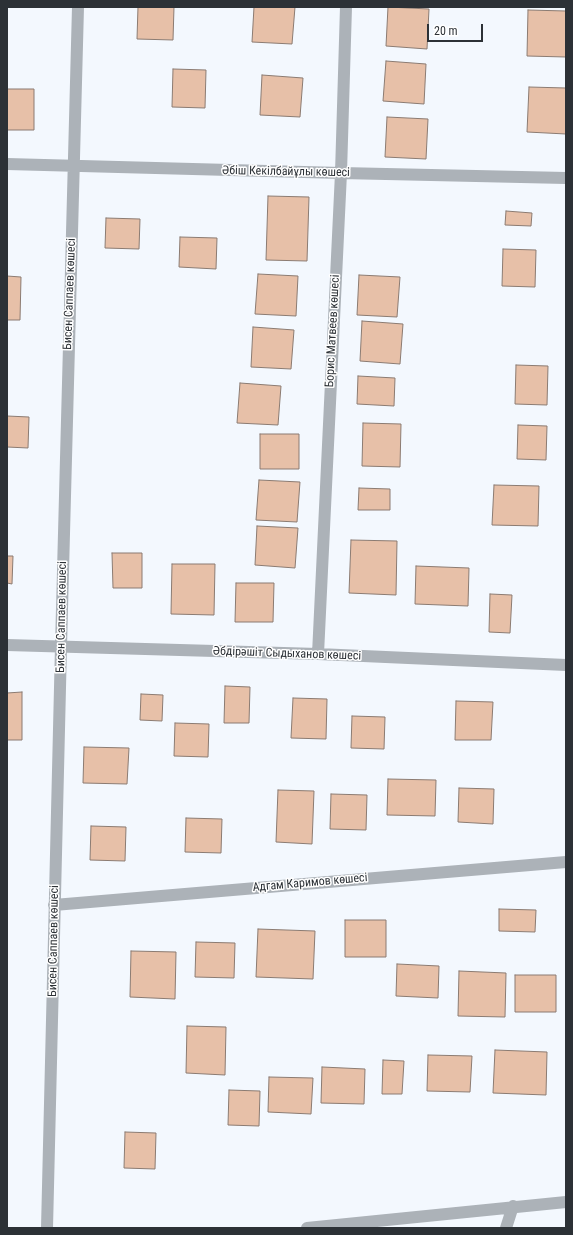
<!DOCTYPE html>
<html>
<head>
<meta charset="utf-8">
<style>
  body { margin:0 }
  #map { position:relative; width:573px; height:1235px; overflow:hidden; background:#f3f8fe; font-family:"Roboto Condensed",sans-serif }
  canvas { display:block }
  .frame { position:absolute; inset:0; border:8px solid #2c3136; pointer-events:none }
  .scale { position:absolute; left:427px; top:24px; width:56px; height:18px; box-sizing:border-box; border:2px solid #2c3136; border-top:0; padding-left:5px; font-size:12px; line-height:14px; white-space:nowrap; color:#2c3136; -webkit-text-stroke:3px #fff; paint-order:stroke }
</style>
</head>
<body>
<div id="map">
<canvas width="573" height="1235"></canvas>
<div class="frame"></div>
<div class="scale">20 m</div>
</div>
<script>
const ctx = document.querySelector('canvas').getContext('2d');
ctx.lineJoin = 'round';
function fill(path, color) {
  ctx.fillStyle = color;
  ctx.fill(path, 'evenodd');
}
function toPath(rows) {
  const path = new Path2D();
  for (const r of rows) {
    path.moveTo(r[0], r[1]);
    for (let i = 2; i < r.length; i += 2) path.lineTo(r[i], r[i + 1]);
  }
  return path;
}
function strokePath(path, color, width, dash) {
  ctx.strokeStyle = color;
  ctx.lineWidth = width;
  ctx.lineCap = dash ? 'butt' : 'round';
  ctx.setLineDash(dash || []);
  ctx.stroke(path);
}
function label(font, color, halo, rows, align = 'center') {
  ctx.font = font + ' "Roboto Condensed",sans-serif';
  ctx.lineWidth = 3;
  ctx.setLineDash([]);
  ctx.textBaseline = 'middle';
  ctx.strokeStyle = halo;
  ctx.fillStyle = color;
  for (const [text, x, y, turn = 0] of rows) {
    ctx.save();
    ctx.translate(x, y);
    ctx.rotate((+turn || 0) * Math.PI / 180);
    ctx.textAlign = isNaN(turn) ? turn : align;
    if (halo) ctx.strokeText(text, 0, 0);
    ctx.fillText(text, 0, 0);
    ctx.restore();
  }
}
const building = toPath([
  [138,7,174,7,173,40,137,39,138,7],
  [254,7,295,7,292,44,252,42,254,7],
  [388,7,429,9,427,49,386,46,388,7],
  [528,10,566,11,566,57,527,56,528,10],
  [386,61,426,64,424,104,383,101,386,61],
  [173,69,206,70,205,108,172,107,173,69],
  [262,75,303,78,300,117,260,115,262,75],
  [529,87,566,88,566,134,527,132,529,87],
  [7,89,34,89,34,130,7,130,7,89],
  [387,117,428,119,426,159,385,157,387,117],
  [268,196,309,197,307,261,266,260,268,196],
  [506,211,532,213,531,226,505,225,506,211],
  [106,218,140,219,139,249,105,248,106,218],
  [180,237,217,238,216,269,179,267,180,237],
  [503,249,536,250,535,287,502,286,503,249],
  [258,274,298,276,296,316,255,314,258,274],
  [359,275,400,277,397,317,357,315,359,275],
  [7,276,21,277,20,320,7,320,7,276],
  [362,321,403,324,400,364,360,361,362,321],
  [253,327,294,330,291,369,251,367,253,327],
  [516,365,548,366,547,405,515,404,516,365],
  [358,376,395,378,394,406,357,404,358,376],
  [240,383,281,386,278,425,237,423,240,383],
  [7,416,29,417,28,448,7,447,7,416],
  [363,423,401,424,400,467,362,466,363,423],
  [518,425,547,426,546,460,517,459,518,425],
  [260,434,299,434,299,469,260,469,260,434],
  [259,480,300,482,297,522,256,520,259,480],
  [494,485,539,486,538,526,492,525,494,485],
  [359,488,390,489,390,510,358,510,359,488],
  [257,526,298,528,295,568,255,565,257,526],
  [351,540,397,541,396,595,349,593,351,540],
  [112,553,142,553,142,588,113,588,112,553],
  [7,556,13,556,12,584,7,583,7,556],
  [172,564,215,564,214,615,171,614,172,564],
  [416,566,469,568,468,606,415,604,416,566],
  [236,583,274,583,273,622,235,622,236,583],
  [490,594,512,595,510,633,489,632,490,594],
  [225,686,250,687,249,723,224,723,225,686],
  [22,692,22,740,7,740,7,693,22,692],
  [141,694,163,695,162,721,140,720,141,694],
  [293,698,327,699,326,739,291,738,293,698],
  [456,701,493,702,491,740,455,740,456,701],
  [352,716,385,717,384,749,351,748,352,716],
  [175,723,209,724,208,757,174,756,175,723],
  [84,747,129,748,127,784,83,783,84,747],
  [388,779,436,780,435,816,387,815,388,779],
  [459,788,494,789,493,824,458,822,459,788],
  [278,790,314,791,312,844,276,842,278,790],
  [331,794,367,795,366,830,330,829,331,794],
  [186,818,222,819,221,853,185,852,186,818],
  [91,826,126,827,125,861,90,860,91,826],
  [499,909,536,910,535,932,499,931,499,909],
  [345,920,386,920,386,957,345,957,345,920],
  [258,929,315,931,313,979,256,977,258,929],
  [196,942,235,943,234,978,195,977,196,942],
  [131,951,176,952,175,999,130,997,131,951],
  [397,964,439,966,438,998,396,996,397,964],
  [459,971,506,973,505,1017,458,1016,459,971],
  [515,975,556,975,556,1012,515,1012,515,975],
  [187,1026,226,1027,225,1075,186,1073,187,1026],
  [495,1050,547,1052,546,1095,493,1093,495,1050],
  [428,1055,472,1056,470,1092,427,1091,428,1055],
  [383,1060,404,1061,402,1094,382,1094,383,1060],
  [322,1067,365,1069,364,1104,321,1103,322,1067],
  [269,1077,313,1078,311,1114,268,1112,269,1077],
  [229,1090,260,1091,259,1126,228,1125,229,1090],
  [125,1132,156,1133,155,1169,124,1168,125,1132]
]);
const minor = toPath([
  [7,164,341,173,566,178],
  [7,645,318,654,566,665],
  [318,654,341,173,346,7],
  [54,905,566,862],
  [47,1228,61,646,78,7],
  [307,1228,566,1202],
  [506,1228,513,1206]
]);
const streetNames = [
  ["Әбіш Кекілбайұлы көшесі",286,172,1],
  ["Бисен Саппаев көшесі",70,294,-88],
  ["Борис Матвеев көшесі",333,331,-87],
  ["Бисен Саппаев көшесі",62,617,-89],
  ["Әбдірәшіт Сыдыханов көшесі",287,654,2],
  ["Адгам Каримов көшесі",310,883,-5],
  ["Бисен Саппаев көшесі",54,941,-89]
];
fill(building, '#e7c0a8');
strokePath(building, '#8b7b72', 1);
strokePath(minor, '#acb2b8', 12);
label('12px', '#2c3136', '#fff', streetNames);
</script>
</body>
</html>
